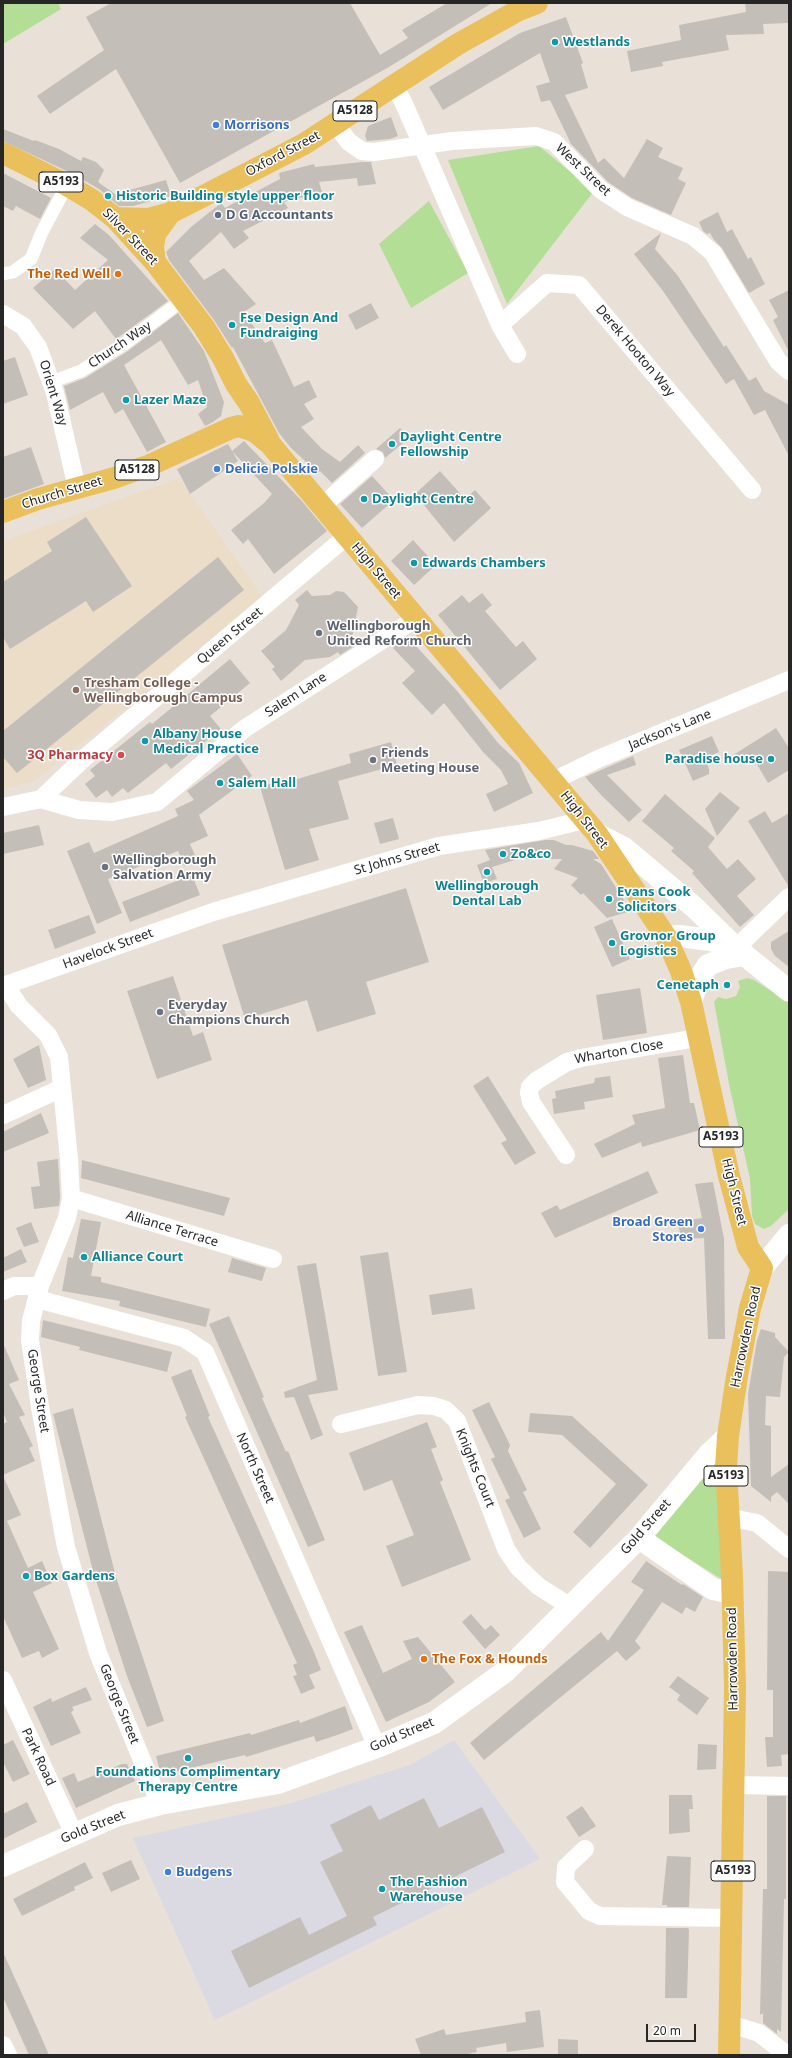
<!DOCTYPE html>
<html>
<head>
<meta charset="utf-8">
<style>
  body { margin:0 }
  #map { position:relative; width:792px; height:2058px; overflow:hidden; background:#e9e1d8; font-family:"Noto Sans",sans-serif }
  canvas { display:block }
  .frame { position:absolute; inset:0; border:4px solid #262626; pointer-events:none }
  .scale { position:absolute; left:646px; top:2024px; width:50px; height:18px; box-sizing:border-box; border:2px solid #262626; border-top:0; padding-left:5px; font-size:12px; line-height:14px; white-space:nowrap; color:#262626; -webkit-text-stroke:3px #fff; paint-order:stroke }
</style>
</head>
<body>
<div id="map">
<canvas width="792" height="2058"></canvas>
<div class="frame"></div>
<div class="scale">20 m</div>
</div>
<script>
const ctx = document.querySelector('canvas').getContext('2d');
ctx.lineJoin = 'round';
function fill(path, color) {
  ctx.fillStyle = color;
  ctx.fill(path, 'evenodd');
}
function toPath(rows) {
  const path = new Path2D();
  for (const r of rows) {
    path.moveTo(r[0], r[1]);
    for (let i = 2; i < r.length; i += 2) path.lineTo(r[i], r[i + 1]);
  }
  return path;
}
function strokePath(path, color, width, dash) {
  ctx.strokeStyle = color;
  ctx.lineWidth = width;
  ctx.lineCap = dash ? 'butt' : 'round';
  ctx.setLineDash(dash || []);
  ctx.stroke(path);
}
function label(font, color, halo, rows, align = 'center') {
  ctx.font = font + ' "Noto Sans",sans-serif';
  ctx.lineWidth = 3;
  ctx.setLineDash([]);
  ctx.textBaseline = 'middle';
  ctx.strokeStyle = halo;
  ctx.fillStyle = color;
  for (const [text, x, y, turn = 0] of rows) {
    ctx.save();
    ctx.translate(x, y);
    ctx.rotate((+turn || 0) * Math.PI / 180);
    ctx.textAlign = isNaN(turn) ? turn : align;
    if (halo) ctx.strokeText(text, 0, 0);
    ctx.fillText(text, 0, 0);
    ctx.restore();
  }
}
const industrial = toPath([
  [454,1740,540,1859,215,2020,133,1838,292,1803,412,1764]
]);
const education = toPath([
  [179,478,264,599,34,781,3,789,3,541]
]);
const green = toPath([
  [3,3,58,3,61,9,3,44],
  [539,146,594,191,507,304,448,160],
  [429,201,468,273,411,308,379,244],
  [747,978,754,980,789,1002,789,1209,771,1226,764,1229,755,1224,752,1216,750,1179,729,1084,714,1002,718,997,726,999,736,996,740,987,738,981],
  [719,1456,723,1580,651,1535]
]);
const building = toPath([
  [111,3,350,3,380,55,408,38,402,30,447,3,492,3,389,67,180,183,116,69,50,114,37,96,104,50,86,17],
  [745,3,789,3,789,23,763,24,764,34,726,35,729,50,662,62,663,66,631,72,627,51,681,40,679,25,746,12],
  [566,17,583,63,581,64,588,88,565,95,598,163,604,158,624,178,647,139,663,148,658,157,683,168,678,179,686,183,671,215,632,198,608,182,571,144,550,100,541,102,536,86,550,82,540,53,443,110,429,87,520,33],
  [391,117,398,136,390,139,367,141,365,136,368,126],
  [3,129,34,141,35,140,59,149,81,161,83,157,96,162,104,170,98,182,115,194,166,180,171,196,133,206,119,206,99,189,73,174,3,141],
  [362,162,371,162,376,184,358,186,357,178,319,182,322,192,284,202,288,208,243,231,249,238,234,249,221,232,189,261,204,280,224,268,256,304,244,312,265,343,272,340,294,387,309,380,317,397,304,404,314,419,301,427,322,449,340,462,358,445,365,453,332,483,320,471,318,473,291,448,279,433,233,347,232,348,214,320,169,260,166,252,191,227,221,203,225,208,280,179,279,173,314,164,315,167],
  [3,173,51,198,40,219,16,206,13,211,3,206],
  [718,212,727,232,732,229,748,259,751,257,765,284,749,293,722,248,714,240,710,233,707,234,703,231,699,222],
  [95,224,109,235,168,301,116,339,95,311,73,329,33,288,55,269,75,290,108,260,80,238],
  [661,233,655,249,678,276,724,347,726,345,749,381,756,377,764,391,789,405,789,456,765,410,754,415,734,379,726,384,663,291,634,254],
  [789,290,789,352,773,320,778,317,769,300],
  [371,303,379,318,356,330,348,315],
  [178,313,204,351,224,402,221,416,213,422,205,426,198,414,207,407,198,380,188,385,161,340,124,365,166,442,147,452,123,409,115,414,103,392,70,410,64,386,85,378,128,351],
  [15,357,28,395,3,404,3,361],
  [400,428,409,438,385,458,383,452,376,449],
  [244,441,301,500,327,531,274,574,248,539,243,544,231,530,264,503,272,494,232,451],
  [228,444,238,461,190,494,177,469],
  [31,447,44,484,3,499,3,457],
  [440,471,465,499,475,490,491,508,454,542,415,494],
  [372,476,394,500,362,528,340,504],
  [86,517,132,586,93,612,86,601,10,649,3,637,3,582,52,551,47,542],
  [413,540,436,565,414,585,391,561],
  [218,557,244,590,17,773,3,757,3,731],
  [307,590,312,596,330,595,336,591,344,592,358,607,351,643,354,646,340,655,338,652,330,657,305,660,281,681,272,669,275,667,261,651,286,630,299,605,295,600],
  [482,593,492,605,485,611,516,647,523,641,537,659,500,690,438,615,462,595,469,603],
  [407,636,458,692,498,743,519,763,533,793,494,812,486,794,508,784,501,770,483,752,444,703,432,715,402,683,415,671,393,648],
  [230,659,250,683,210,716,221,729,171,769,166,763,128,793,123,788,112,797,107,790,96,798,85,784,95,776,90,770,150,722,152,724],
  [776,728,789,748,789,770,768,783,752,756,734,764,730,757],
  [712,736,719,752,705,758,709,769,709,774,693,781,679,750],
  [391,742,397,765,338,781,349,819,309,829,319,860,285,870,260,787,293,777,294,780,351,763,349,754],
  [237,754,252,776,199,815,208,836,190,844,197,860,184,866,178,851,108,879,122,913,97,924,67,851,89,842,94,853,178,816,175,809,194,800,187,791],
  [633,756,636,765,607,775,642,810,629,822,602,796,585,777],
  [720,792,740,808,717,836,705,809],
  [665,794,715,838,708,847,727,869,738,859,756,879,737,896,754,915,740,927,692,873,694,871,671,851,674,848,642,821],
  [765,811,772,823,789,813,789,887,748,821],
  [393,818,399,839,380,844,374,823],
  [39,825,44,845,3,854,3,833],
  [545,840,554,840,566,845,572,845,593,851,599,859,593,859,601,864,631,911,607,918,583,893,581,895,571,885,578,878,554,869,562,859,518,859,492,867,497,879,484,883,477,865,490,860,485,850],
  [192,875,200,895,130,922,122,902],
  [406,888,429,962,366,982,376,1014,317,1032,307,1000,245,1019,222,945],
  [89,915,96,933,55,949,48,930],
  [612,919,630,959,612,967,594,927],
  [789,931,789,967,775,956,771,949,771,942],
  [173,976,193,1036,203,1032,212,1060,157,1079,127,991],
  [640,988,647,1033,603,1040,596,995],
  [39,1045,46,1080,28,1088,13,1059],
  [683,1055,690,1103,694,1103,700,1130,642,1147,641,1142,602,1158,594,1144,635,1124,632,1115,665,1108,658,1058],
  [488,1076,536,1153,515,1165,501,1143,507,1140,473,1086],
  [610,1076,613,1097,584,1102,585,1109,554,1114,552,1099,556,1098,555,1091,594,1083,595,1078],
  [41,1113,49,1133,3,1152,3,1132],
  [58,1159,60,1197,59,1206,34,1209,31,1187,40,1186,37,1162],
  [82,1160,230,1198,224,1216,81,1178],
  [648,1171,658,1193,555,1238,541,1213,557,1205,560,1210],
  [713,1182,724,1239,725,1339,708,1339,704,1238,681,1239,678,1222,702,1218,695,1184],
  [81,1219,101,1222,91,1276,101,1277,101,1282,210,1309,206,1327,119,1306,120,1301,62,1291,68,1257,73,1258],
  [31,1222,39,1242,24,1247,16,1228],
  [21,1249,27,1262,3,1272,3,1258],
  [388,1252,407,1372,378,1376,360,1256],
  [232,1258,266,1268,262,1281,228,1272],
  [316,1263,338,1390,308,1395,323,1435,311,1440,294,1397,285,1398,284,1392,317,1380,297,1266],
  [472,1288,475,1309,432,1315,429,1295],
  [229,1316,264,1397,262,1398,286,1452,288,1451,325,1540,308,1547,209,1324],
  [43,1320,172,1352,167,1372,79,1350,80,1347,41,1337],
  [761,1329,775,1333,775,1337,789,1352,784,1357,780,1397,766,1396,765,1425,771,1426,771,1477,789,1464,789,1504,777,1492,771,1497,771,1502,751,1486,748,1394,757,1340],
  [3,1343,19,1380,9,1384,25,1415,19,1417,33,1446,29,1448,35,1461,3,1475,3,1424,7,1422,3,1412],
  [191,1369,210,1416,208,1417,314,1652,321,1670,309,1675,315,1688,301,1694,293,1676,297,1675,293,1665,297,1663,185,1417,187,1416,171,1377],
  [489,1402,510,1445,508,1451,527,1490,523,1492,541,1529,524,1538,505,1500,510,1498,491,1459,495,1457,472,1410],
  [73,1408,116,1577,164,1721,147,1727,127,1676,93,1571,53,1414],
  [530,1413,572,1416,648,1485,590,1548,573,1532,616,1484,562,1435,528,1432],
  [427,1422,437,1447,431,1449,443,1480,440,1482,471,1560,402,1587,386,1546,414,1535,392,1480,364,1491,349,1453],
  [3,1476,21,1515,7,1521,28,1568,42,1561,52,1583,33,1592,59,1649,42,1658,39,1651,22,1658,3,1616],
  [646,1561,682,1585,683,1584,703,1597,695,1612,686,1607,682,1614,662,1602,635,1641,641,1648,626,1661,617,1651,484,1760,470,1743,601,1632,608,1641,644,1590,631,1582],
  [768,1571,789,1572,789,1754,781,1755,782,1766,767,1767,765,1737,773,1737,773,1690,767,1690],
  [471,1614,485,1630,491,1625,500,1635,485,1649,462,1622],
  [362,1625,383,1673,412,1659,403,1641,418,1637,455,1682,429,1702,386,1722,344,1632],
  [678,1676,709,1698,697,1715,677,1700,680,1695,669,1687],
  [86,1687,92,1700,72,1707,74,1710,71,1712,81,1733,51,1746,33,1707,51,1698,52,1702],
  [345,1706,353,1729,340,1734,316,1742,314,1736,246,1757,245,1755,161,1775,156,1756,250,1733,251,1735,299,1720,300,1723],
  [13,1740,30,1774,13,1782,3,1762,3,1745],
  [698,1744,717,1745,716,1769,697,1770],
  [122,1764,127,1764,135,1781,76,1808,62,1778,74,1773,78,1782],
  [669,1795,692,1795,693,1809,689,1809,690,1832,669,1834],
  [767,1796,786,1796,786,1899,784,1899,781,2032,777,2029,777,2034,763,2023,763,2013,760,2015,763,1889,767,1889],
  [424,1798,439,1828,482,1807,505,1852,373,1917,377,1925,249,1988,231,1951,300,1917,309,1935,347,1916,320,1862,343,1851,330,1825,371,1805,379,1820],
  [27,1802,37,1822,3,1839,3,1814],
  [582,1806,596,1826,579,1837,566,1817],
  [667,1856,691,1857,689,1907,667,1907,667,1905,662,1905],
  [131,1860,140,1879,111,1892,102,1873],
  [85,1862,93,1878,74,1887,75,1890,22,1916,13,1899],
  [666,1928,688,1928,689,1930,687,1998,665,1998],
  [3,1952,32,2016,49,2055,29,2055,7,2006,3,1997],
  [540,2010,544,2047,507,2052,506,2043,476,2048,477,2052,463,2055,421,2055,415,2039,444,2029,446,2035,526,2022,525,2012],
  [558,2039,578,2040,578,2055,558,2055]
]);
const pedestrian = toPath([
  [3,274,13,272,31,259,42,232,67,185],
  [51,382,81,371,124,344,184,299]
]);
const minor = toPath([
  [395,86,405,106,500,325,517,354],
  [335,124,349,142,362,151,374,152,452,141,536,136,554,142,601,190,627,207,693,236,713,253,778,361,789,371],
  [3,314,23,326,38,347,55,393,77,488],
  [500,325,547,283,579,285,752,490],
  [322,506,375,459],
  [553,781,598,759,789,680],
  [41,799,82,760,347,536],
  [3,807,41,799,79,810,112,812,157,802,244,729,415,619],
  [736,948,789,897],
  [3,986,213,912,439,846,539,831,584,820],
  [6,986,19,1006,48,1035,59,1057,69,1159,71,1198,67,1218,40,1286,31,1321,30,1340,40,1407,66,1547,98,1653,160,1804],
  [3,1115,62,1088],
  [566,1155,531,1102,529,1093,530,1087,536,1081,567,1062,581,1058,697,1038],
  [71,1198,273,1259],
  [3,1291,14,1286,40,1286],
  [37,1299,184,1338,205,1352,377,1747],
  [341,1424,418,1405,434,1406,446,1410,457,1421,506,1549,518,1567,538,1586,571,1607],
  [727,1517,757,1523,789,1549],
  [3,1680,74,1834],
  [734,1785,789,1786],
  [585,1849,566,1867,565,1882,589,1911,600,1916,732,1918],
  [730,2024,759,2033,787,2055],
  [3,2045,8,2055]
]);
const tertiary = toPath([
  [597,834,624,848,694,907,736,948,789,991],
  [666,937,679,936,710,940,735,947],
  [691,1002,698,980,708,965,726,958,745,955],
  [762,1268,789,1235],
  [639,1538,713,1589,732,1593],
  [3,1866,118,1815,160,1804,278,1783,377,1747,434,1723,506,1671,639,1538,709,1454,728,1436]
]);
const primary = toPath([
  [3,153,67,185,92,200,115,218,155,262,204,327,223,358,236,384,249,403,269,441],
  [115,218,148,219,170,213,190,203,304,144,458,44,519,10,537,3],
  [155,262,153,247,155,234,170,213],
  [3,512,38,499,114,478,150,465,231,428,239,426,254,431,270,444,597,834,666,937,681,971,691,1002,729,1176,748,1247,762,1268,750,1308,737,1376,728,1436,726,1468,732,1575,735,1687,729,2055]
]);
const markers = [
  [555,42,4,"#0f9aa8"],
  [216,125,4,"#3f7fe0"],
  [108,196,4,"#0f9aa8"],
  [218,215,4,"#5c6f8a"],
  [118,274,4,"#e8710a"],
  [232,325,4,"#0f9aa8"],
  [126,400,4,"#0f9aa8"],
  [392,444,4,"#0f9aa8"],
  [217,469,4,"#3f7fe0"],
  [364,499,4,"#0f9aa8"],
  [414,563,4,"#0f9aa8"],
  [319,633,4,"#6b7280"],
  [76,690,4,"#8d6e63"],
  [145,741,4,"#0f9aa8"],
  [121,755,4,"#e0444e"],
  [771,759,4,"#0f9aa8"],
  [373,760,4,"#6b7280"],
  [220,783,4,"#0f9aa8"],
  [503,854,4,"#0f9aa8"],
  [105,867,4,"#6b7280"],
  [487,872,4,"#0f9aa8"],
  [609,899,4,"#0f9aa8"],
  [612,943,4,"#0f9aa8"],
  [727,985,4,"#0f9aa8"],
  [160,1012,4,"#6b7280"],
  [701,1229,4,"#3f7fe0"],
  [84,1257,4,"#0f9aa8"],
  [26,1576,4,"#0f9aa8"],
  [424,1659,4,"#e8710a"],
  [188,1758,4,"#0f9aa8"],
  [168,1872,4,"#3f7fe0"],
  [382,1889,4,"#0f9aa8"]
];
const shields = [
  [355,111,44],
  [61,182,44],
  [137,470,44],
  [721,1137,44],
  [726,1476,44],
  [733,1871,44]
];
const shieldNames = [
  ["A5128",355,111],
  ["A5193",61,182],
  ["A5128",137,470],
  ["A5193",721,1137],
  ["A5193",726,1476],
  ["A5193",733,1871]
];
const cultureNames = [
  ["Westlands",563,42],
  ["Historic Building style upper floor",116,196],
  ["Fse Design And",240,318],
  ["Fundraiging",240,333],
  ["Lazer Maze",134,400],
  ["Daylight Centre",400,437],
  ["Fellowship",400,452],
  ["Daylight Centre",372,499],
  ["Edwards Chambers",422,563],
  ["Albany House",153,734],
  ["Medical Practice",153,749],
  ["Paradise house",763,759,"right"],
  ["Salem Hall",228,783],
  ["Zo&co",511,854],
  ["Wellingborough",487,886,"center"],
  ["Dental Lab",487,901,"center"],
  ["Evans Cook",617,892],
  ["Solicitors",617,907],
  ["Grovnor Group",620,936],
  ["Logistics",620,951],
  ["Cenetaph",719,985,"right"],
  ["Alliance Court",92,1257],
  ["Box Gardens",34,1576],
  ["Foundations Complimentary",188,1772,"center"],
  ["Therapy Centre",188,1787,"center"],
  ["The Fashion",390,1882],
  ["Warehouse",390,1897]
];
const shopNames = [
  ["Morrisons",224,125],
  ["Delicie Polskie",225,469],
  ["Broad Green",693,1222,"right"],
  ["Stores",693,1237,"right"],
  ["Budgens",176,1872]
];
const streetNames = [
  ["Oxford Street",283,154,-28],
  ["West Street",583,170,43],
  ["Silver Street",130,237,46],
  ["Church Way",120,345,-34],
  ["Derek Hooton Way",635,351,50],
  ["Orient Way",53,393,73],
  ["Church Street",62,493,-17],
  ["High Street",376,571,50],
  ["Queen Street",230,636,-40],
  ["Salem Lane",296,695,-33],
  ["Jackson's Lane",670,730,-22],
  ["High Street",584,820,52],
  ["St Johns Street",397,859,-16],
  ["Havelock Street",108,949,-20],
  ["Wharton Close",619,1052,-10],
  ["High Street",734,1192,76],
  ["Alliance Terrace",172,1229,17],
  ["Harrowden Road",746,1337,-78],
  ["George Street",38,1391,81],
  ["North Street",255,1468,66],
  ["Knights Court",475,1468,68],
  ["Gold Street",646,1527,-49],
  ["Harrowden Road",733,1659,-91],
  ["George Street",119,1704,68],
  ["Gold Street",402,1735,-23],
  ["Park Road",38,1757,65],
  ["Gold Street",93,1827,-22]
];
const serviceNames = [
  ["D G Accountants",226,215]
];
const foodNames = [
  ["The Red Well",110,274],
  ["The Fox & Hounds",432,1659,"left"]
];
const worshipNames = [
  ["Wellingborough",327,626],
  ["United Reform Church",327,641],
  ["Friends",381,753],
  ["Meeting House",381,768],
  ["Wellingborough",113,860],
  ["Salvation Army",113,875],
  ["Everyday",168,1005],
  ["Champions Church",168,1020]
];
const educationNames = [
  ["Tresham College -",84,683],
  ["Wellingborough Campus",84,698]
];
const healthNames = [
  ["3Q Pharmacy",113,755]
];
fill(industrial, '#dbd9e1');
fill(education, '#ebddc7');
fill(green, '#b3de96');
fill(building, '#c4beb8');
strokePath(pedestrian, '#fff', 13);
strokePath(minor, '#fff', 18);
strokePath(tertiary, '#fff', 22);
strokePath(primary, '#eac05c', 22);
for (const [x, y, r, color] of markers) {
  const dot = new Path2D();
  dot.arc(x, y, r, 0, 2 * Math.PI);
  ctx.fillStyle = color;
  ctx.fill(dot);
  strokePath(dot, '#fff', 1.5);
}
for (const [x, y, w] of shields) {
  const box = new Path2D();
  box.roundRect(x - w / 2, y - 10, w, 20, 3);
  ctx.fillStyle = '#fff';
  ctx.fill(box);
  strokePath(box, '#262626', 1);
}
label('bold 12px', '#262626', null, shieldNames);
label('bold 13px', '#0d838f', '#fff', cultureNames, 'left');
label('bold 13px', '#366cbe', '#fff', shopNames, 'left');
label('13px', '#262626', '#fff', streetNames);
label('bold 13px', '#4e5e75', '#fff', serviceNames, 'left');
label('bold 13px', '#c56008', '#fff', foodNames, 'right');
label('bold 13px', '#5b616d', '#fff', worshipNames, 'left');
label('bold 13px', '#785e54', '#fff', educationNames, 'left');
label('bold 13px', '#be3a42', '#fff', healthNames, 'right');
</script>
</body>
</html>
